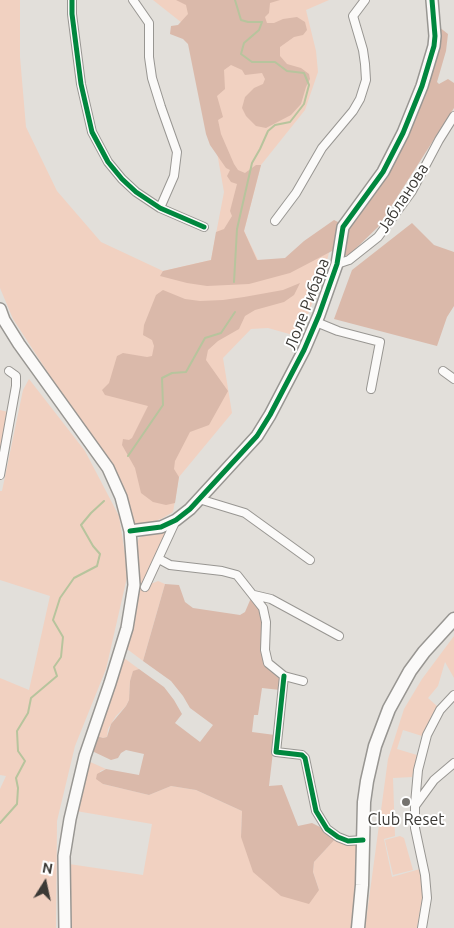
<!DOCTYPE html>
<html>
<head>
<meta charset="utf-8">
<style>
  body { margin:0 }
  #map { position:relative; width:454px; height:928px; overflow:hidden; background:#e2dfda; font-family:Ubuntu,sans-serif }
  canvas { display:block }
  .north { position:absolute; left:20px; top:858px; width:50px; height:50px; -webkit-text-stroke:4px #fff; paint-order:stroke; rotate:10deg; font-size:14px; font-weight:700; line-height:20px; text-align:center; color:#3b3935 }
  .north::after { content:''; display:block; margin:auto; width:18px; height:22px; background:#3b3935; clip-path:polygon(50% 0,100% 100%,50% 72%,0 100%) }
</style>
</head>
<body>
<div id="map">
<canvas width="454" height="928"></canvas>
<div class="north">N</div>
</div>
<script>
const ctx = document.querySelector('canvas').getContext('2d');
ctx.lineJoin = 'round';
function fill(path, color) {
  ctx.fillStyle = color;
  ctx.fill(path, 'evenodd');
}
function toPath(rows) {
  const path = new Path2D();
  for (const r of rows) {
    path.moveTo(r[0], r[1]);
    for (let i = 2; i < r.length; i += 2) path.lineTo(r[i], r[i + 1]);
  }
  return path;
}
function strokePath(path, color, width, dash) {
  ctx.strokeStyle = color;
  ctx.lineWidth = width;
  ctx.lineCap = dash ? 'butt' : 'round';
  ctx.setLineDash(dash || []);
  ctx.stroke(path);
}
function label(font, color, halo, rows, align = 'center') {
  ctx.font = font + ' Ubuntu,sans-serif';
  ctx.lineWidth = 4;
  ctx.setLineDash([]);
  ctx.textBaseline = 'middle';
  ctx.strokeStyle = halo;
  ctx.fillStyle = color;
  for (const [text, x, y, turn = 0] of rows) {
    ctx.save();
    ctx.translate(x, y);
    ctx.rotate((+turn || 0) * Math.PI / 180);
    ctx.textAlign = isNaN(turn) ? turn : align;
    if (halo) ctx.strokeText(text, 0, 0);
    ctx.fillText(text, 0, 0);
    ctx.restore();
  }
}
const green = toPath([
  [0,0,20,0,20,57,26,127,57,191,101,242,163,271,211,260,224,192,196,34,153,0,329,0,306,10,316,51,318,72,305,110,261,165,244,231,258,260,289,264,329,253,326,264,300,337,268,328,251,329,223,358,232,413,179,477,173,512,161,519,144,524,135,526,125,496,67,402,13,319,0,288],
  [29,379,85,451,119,516,128,573,106,669,75,746,57,821,56,928,0,928,0,789,6,776,0,775,0,678,29,690,50,596,0,580,0,491,2,491,23,390],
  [0,410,8,412,1,447,0,447],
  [164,530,168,531,147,580,153,583,158,581,165,584,143,661,127,649,137,607,136,546,139,538,145,534],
  [454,636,454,678,445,662,438,686,428,698,438,707,422,736,403,730,397,749,417,755,412,777,393,778,395,836,384,839,392,877,420,869,422,876,422,899,417,928,365,928,388,759,404,709,422,679],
  [124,658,139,669,133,672,130,681,129,700,126,706,116,716,108,729,107,737,103,738,97,736],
  [88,761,106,769,100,771,103,784,149,795,171,786,196,790,242,811,241,837,319,890,313,872,314,862,338,836,360,846,352,928,70,928,69,864,143,875,152,824,76,811],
  [400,836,404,838,413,870,393,875,385,840]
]);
const forest = toPath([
  [176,0,280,0,270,3,269,13,265,17,267,23,274,23,283,19,297,17,305,22,307,30,303,35,294,37,280,47,280,56,287,64,301,68,309,74,310,79,306,87,301,104,291,115,266,128,256,126,246,116,242,108,245,97,254,88,263,84,265,79,262,73,245,75,242,70,231,65,224,70,225,89,217,96,223,117,218,120,221,134,234,164,238,170,245,173,256,165,261,165,244,231,257,260,285,258,304,241,334,220,340,223,334,250,290,273,249,284,207,286,187,283,160,276,163,271,211,260,216,232,224,229,232,216,230,211,237,184,231,182,227,176,230,170,226,168,210,145,206,134,188,44,183,39,170,34,171,26,178,25,188,14,186,5],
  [439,27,448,34,446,51,437,82,439,84,448,79,454,83,454,108,378,227,349,255,343,256,347,229,418,110,433,71,439,46],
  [412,223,434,245,454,252,454,306,447,317,437,346,334,319,352,270],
  [300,283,294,295,284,302,255,310,245,316,239,329,218,341,208,350,206,360,228,391,209,425,190,432,175,461,174,469,179,477,175,503,166,505,153,502,141,493,135,468,122,445,123,439,129,440,132,438,148,406,105,395,102,390,109,383,117,356,123,353,147,357,152,356,154,346,152,340,143,335,144,325,156,295,163,290,185,299,200,301,223,300,244,297,283,290],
  [165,584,179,585,185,602,193,608,240,615,245,612,251,598,260,610,262,622,262,650,264,665,281,680,280,690,262,688,258,715,254,715,252,732,275,735,269,786,282,785,298,826,312,823,338,836,314,862,313,872,319,890,309,904,281,896,253,872,241,837,242,811,196,790,171,786,149,795,103,784,96,779,97,774,106,769,139,775,144,754,126,750,121,753,118,758,111,760,92,751,97,736,103,738,107,737,111,724,126,706,129,700,130,681,133,671,139,669,164,687,174,700,182,714,175,723,200,742,213,725,190,708,183,696,171,681,143,661]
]);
const stream = toPath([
  [234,282,237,229,252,163,260,149,268,131,275,125,290,122,304,104,309,85,304,73,287,71,275,62,252,62,241,54,244,43,259,30,262,22,248,22,241,20,235,0],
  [128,456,163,405,162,378,172,373,186,372,205,338,221,333,235,312],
  [0,823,17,804,18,788,16,778,25,761,18,751,17,731,28,713,31,698,57,676,54,667,61,657,63,637,53,620,60,598,74,578,97,566,100,554,93,546,81,525,91,513,104,501]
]);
const street = toPath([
  [72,0,72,14,81,84,92,132,108,162,122,179,136,192,160,208,204,227],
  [133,0,149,23,149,57,152,78,161,107,177,152,174,176,160,208],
  [275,221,296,193,322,148,353,111,360,99,366,80,365,64,363,50,353,16,365,0],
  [337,264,349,260,378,237,412,191,439,140,454,116],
  [316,322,338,331,380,342,371,389],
  [443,371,454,379],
  [0,475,16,386,16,376,9,371],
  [199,499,245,513,310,560],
  [159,559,170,565,222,571,237,575,263,608,266,622,265,650,268,663,284,676,303,681],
  [145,587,176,520],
  [254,595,271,599,339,636],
  [284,676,276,752,302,755,305,758,316,811,327,829,338,837,348,841,363,840],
  [415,804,418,770,427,735,440,710,454,695],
  [422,928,427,898,425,875,415,828,415,806,434,780,454,763]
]);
const secondary = toPath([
  [0,309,4,320,19,344,108,468,121,497,130,531,134,585,127,628,110,683,85,756,70,819,64,856,65,928],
  [130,531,161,527,176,520,190,509,257,436,270,415,304,350,319,315,337,264,343,227,383,172,403,133,422,86,434,46,435,36,432,0]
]);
const primary = toPath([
  [358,928,362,885,364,802,367,781,375,746,389,709,410,671,424,652,454,619]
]);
const cycleway = toPath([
  [72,0,72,14,81,84,92,132,108,162,122,179,136,192,160,208,204,227],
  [130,531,161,527,176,520,190,509,257,436,270,415,304,350,319,315,337,264,343,227,383,172,403,133,422,86,434,46,435,36,432,0],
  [284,676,276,752,302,755,305,758,316,811,327,829,338,837,348,841,363,840]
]);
const markers = [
  [406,802,5,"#75736f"]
];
const streetNames = [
  ["Јабланова",403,198,-57],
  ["Лоле Рибара",307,304,-69]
];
const poiNames = [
  ["Club Reset",406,820]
];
fill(green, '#f1d1c1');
fill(forest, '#dab9aa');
strokePath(stream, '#b7c49d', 2);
strokePath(street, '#989692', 10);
strokePath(secondary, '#989692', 14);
strokePath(primary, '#989692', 15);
strokePath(street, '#fbfaf9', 8);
strokePath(secondary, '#fbfaf9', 11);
strokePath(primary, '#fbfaf9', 12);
strokePath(cycleway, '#00873e', 5);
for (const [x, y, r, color] of markers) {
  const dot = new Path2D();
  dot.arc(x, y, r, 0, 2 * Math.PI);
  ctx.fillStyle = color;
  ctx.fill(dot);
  strokePath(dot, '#fff', 2);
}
label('16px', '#3b3935', '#fff', streetNames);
label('16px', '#3b3935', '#fff', poiNames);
</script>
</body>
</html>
